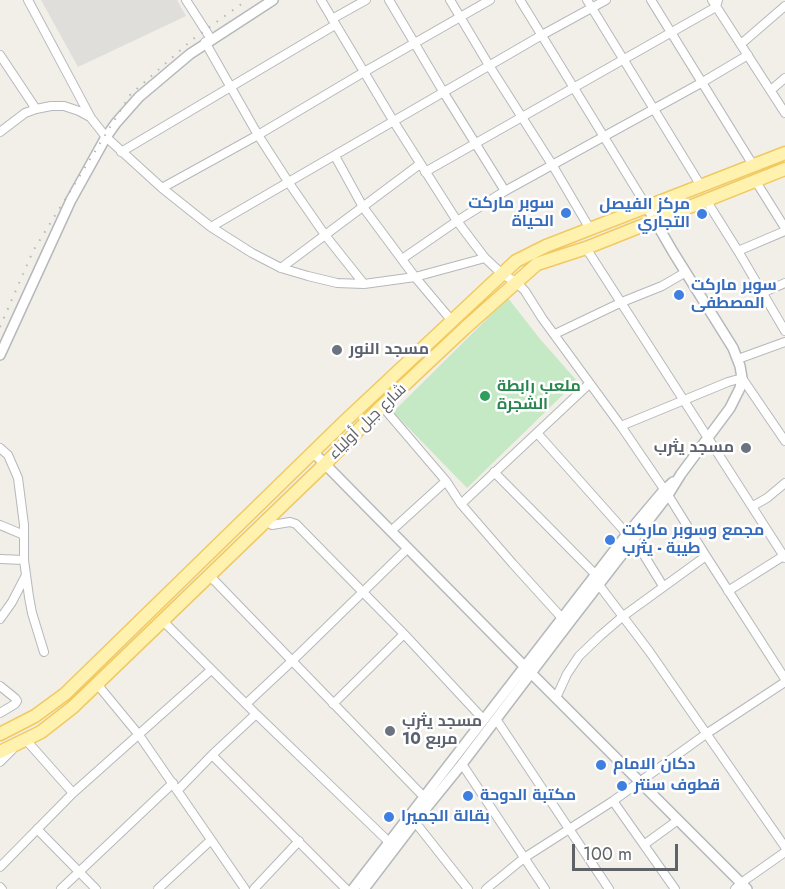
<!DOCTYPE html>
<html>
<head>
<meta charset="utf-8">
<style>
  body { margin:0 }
  #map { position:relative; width:785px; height:889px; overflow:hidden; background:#f1efe8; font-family:Jost,sans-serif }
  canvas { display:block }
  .scale { position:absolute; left:572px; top:844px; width:106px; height:27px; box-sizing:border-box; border:3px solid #5f6368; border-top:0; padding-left:8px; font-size:18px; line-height:21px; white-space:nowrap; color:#5f6368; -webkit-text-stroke:4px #fff; paint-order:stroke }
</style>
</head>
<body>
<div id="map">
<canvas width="785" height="889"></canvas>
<div class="scale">100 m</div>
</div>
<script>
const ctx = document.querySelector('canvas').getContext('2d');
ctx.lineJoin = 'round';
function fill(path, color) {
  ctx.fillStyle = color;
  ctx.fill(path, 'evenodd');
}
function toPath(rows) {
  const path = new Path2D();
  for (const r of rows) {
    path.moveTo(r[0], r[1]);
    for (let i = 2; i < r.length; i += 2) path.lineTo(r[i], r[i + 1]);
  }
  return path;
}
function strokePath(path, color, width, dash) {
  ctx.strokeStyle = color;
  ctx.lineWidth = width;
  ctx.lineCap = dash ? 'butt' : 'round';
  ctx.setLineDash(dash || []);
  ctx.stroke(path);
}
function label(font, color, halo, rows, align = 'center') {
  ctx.font = font + ' Jost,Cairo,sans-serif';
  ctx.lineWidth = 5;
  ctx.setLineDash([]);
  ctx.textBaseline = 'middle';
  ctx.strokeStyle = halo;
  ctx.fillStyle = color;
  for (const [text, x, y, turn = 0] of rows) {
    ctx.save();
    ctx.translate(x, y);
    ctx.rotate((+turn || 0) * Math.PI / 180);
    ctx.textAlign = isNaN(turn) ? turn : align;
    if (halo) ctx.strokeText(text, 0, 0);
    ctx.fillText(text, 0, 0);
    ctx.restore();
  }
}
const industrial = toPath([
  [41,0,177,0,186,16,78,67]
]);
const green = toPath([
  [508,298,540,339,577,381,467,488,393,412]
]);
const minor = toPath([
  [28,0,91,118,106,137,162,188,211,227,252,253,281,268,308,276,337,283,364,284,415,277,485,258],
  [186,0,211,39],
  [321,0,394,122,457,221,485,258,502,274,516,282,525,291,542,318,621,426,668,495,706,556,785,679],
  [389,0,444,93,505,191],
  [450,0,490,67,553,166,590,229],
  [520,0,647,207],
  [587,0,701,186],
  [651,0,753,165],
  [712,0,785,113],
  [332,19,366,0],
  [205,42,258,135,289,183,325,235,364,284],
  [741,44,785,6],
  [0,55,36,109],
  [771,90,785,78],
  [0,132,25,113,36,109,51,106,64,106,79,111,90,117],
  [121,152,335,25],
  [335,156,363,207,415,277,452,321],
  [425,172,716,7,718,0],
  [755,180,785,228],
  [162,188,258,135,364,72,490,0],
  [706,200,738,251,785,331],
  [211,227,542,35,606,0],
  [586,248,785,558],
  [738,251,785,231],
  [402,259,457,221,505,191,701,83,748,55],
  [281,268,420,164],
  [762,293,785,283],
  [555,334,622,302,662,286,686,272],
  [738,359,785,342],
  [382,406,446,481,461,504,513,564,562,618],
  [621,426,728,382,742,378,785,441],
  [537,433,627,534],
  [0,448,8,455,18,478,24,525,24,560,29,597,32,613,44,652],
  [494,472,596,575],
  [461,504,589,384],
  [753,506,767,498,785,483],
  [266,521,272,525,290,522,296,524,404,634,484,720],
  [0,525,24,535],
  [391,531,446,481],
  [634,539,663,586],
  [0,559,24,560],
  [209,575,424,797],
  [599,585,649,651,785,847],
  [728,591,785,555],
  [0,619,12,602,26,575],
  [163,621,256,714,389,842],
  [97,684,139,735,245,889],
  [0,686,15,698,17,701,15,704,0,713],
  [556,698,567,674,579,656,600,636,622,617,706,556],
  [246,704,292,661,408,548],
  [333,704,404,634],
  [496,719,609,889],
  [26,740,73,793],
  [212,755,346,889],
  [0,762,12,750],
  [462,764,545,889],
  [178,790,212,755,256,714],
  [613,801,675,889],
  [415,822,468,889],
  [37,829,96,889],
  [645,844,678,820],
  [0,867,73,793,211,670],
  [0,887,2,889],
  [61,889,173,783],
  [158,889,211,840],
  [254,889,299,841],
  [486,889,524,858,613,801,706,734,785,682],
  [735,889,741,883,785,852]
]);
const tertiary = toPath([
  [0,355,71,200,106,137,116,123,139,97,190,54,273,0],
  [313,452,525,667,747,889],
  [353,889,627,534,664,490,673,482],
  [364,889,415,822,462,764,569,623,668,495,681,474,730,408,740,388,742,378,740,366,733,348,673,252,647,207]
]);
const primary = toPath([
  [0,734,35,716,65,694,345,421,516,261,546,246,785,153],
  [0,752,41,732,73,707,324,465,382,406,465,328,537,264,586,248,785,169]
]);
const rail = toPath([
  [0,327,33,251,130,95,193,39,247,0]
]);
const markers = [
  [566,213,6,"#3f7fe0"],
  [702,214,6,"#3f7fe0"],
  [679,295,6,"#3f7fe0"],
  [337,350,6,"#6b7280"],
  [485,396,6,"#2e9e5b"],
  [746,448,6,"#6b7280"],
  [610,540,6,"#3f7fe0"],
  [390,731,6,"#6b7280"],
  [601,765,6,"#3f7fe0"],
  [622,786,6,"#3f7fe0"],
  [468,796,6,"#3f7fe0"],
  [389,817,6,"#3f7fe0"]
];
const shopNames = [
  ["سوبر ماركت",554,204,"right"],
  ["الحياة",554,222,"right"],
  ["مركز الفيصل",690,205,"right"],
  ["التجاري",690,223,"right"],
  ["سوبر ماركت",691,286],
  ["المصطفى",691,304],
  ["مجمع وسوبر ماركت",622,531],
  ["طيبة - يثرب",622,549],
  ["دكان الامام",613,765],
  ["قطوف سنتر",634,786],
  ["مكتبة الدوحة",480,796],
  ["بقالة الجميرا",401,817]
];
const worshipNames = [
  ["مسجد النور",349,350],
  ["مسجد يثرب",734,448,"right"],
  ["مسجد يثرب",402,722],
  ["مربع 10",402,740]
];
const leisureNames = [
  ["ملعب رابطة",497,387],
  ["الشجرة",497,405]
];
const streetNames = [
  ["شارع جبل أولياء",368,422,-44]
];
fill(industrial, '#e0deda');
fill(green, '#c5e8c5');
strokePath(minor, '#b5b8bc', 10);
strokePath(tertiary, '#b5b8bc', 12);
strokePath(primary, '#f2c960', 15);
strokePath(minor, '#fff', 8);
strokePath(tertiary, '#fff', 9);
strokePath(primary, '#fff2af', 12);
strokePath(rail, '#b6b7b8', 2, [1.5, 8]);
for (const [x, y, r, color] of markers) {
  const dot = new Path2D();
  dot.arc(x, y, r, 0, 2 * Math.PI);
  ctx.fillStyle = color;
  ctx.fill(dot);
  strokePath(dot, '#fff', 2);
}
label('bold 16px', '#366cbe', '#fff', shopNames, 'left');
label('bold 16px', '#5b616d', '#fff', worshipNames, 'left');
label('bold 16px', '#27864d', '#fff', leisureNames, 'left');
label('16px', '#5f6368', '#fff', streetNames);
</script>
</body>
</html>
